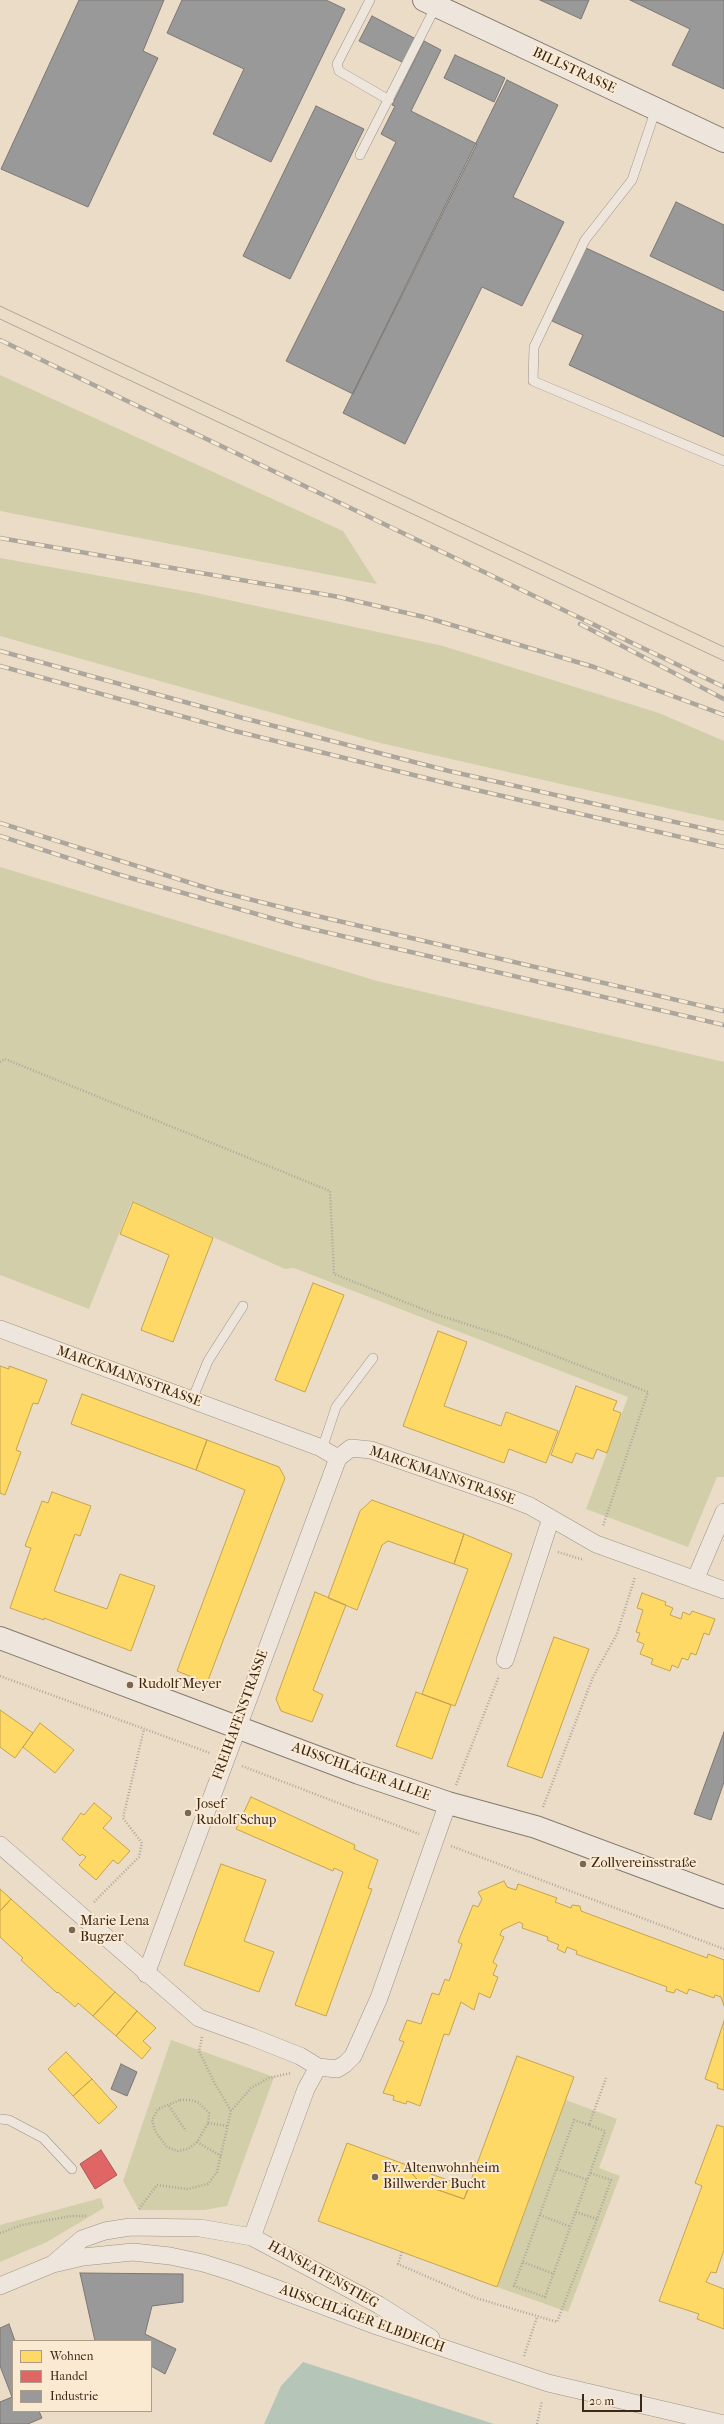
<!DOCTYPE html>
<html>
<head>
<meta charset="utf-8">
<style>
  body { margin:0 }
  #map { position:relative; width:724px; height:2424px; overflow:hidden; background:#ebdcc8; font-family:"IM FELL French Canon",serif }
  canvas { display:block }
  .legend { position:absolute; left:12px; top:2340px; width:140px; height:72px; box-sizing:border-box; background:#fbead2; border:1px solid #af9c88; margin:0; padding:5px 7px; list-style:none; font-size:12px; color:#3c2819 }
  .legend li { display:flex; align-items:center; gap:8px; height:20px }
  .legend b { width:20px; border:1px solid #af9c88 }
  .scale { position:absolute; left:582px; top:2394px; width:60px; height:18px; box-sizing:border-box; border:2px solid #3c2819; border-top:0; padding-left:5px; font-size:12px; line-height:14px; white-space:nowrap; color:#3c2819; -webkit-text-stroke:3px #fbead2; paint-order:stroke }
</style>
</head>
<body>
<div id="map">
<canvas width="724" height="2424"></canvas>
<ul class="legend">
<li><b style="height:11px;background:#ffd966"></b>Wohnen</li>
<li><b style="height:11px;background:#e06666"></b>Handel</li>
<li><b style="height:11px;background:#999"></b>Industrie</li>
</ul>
<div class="scale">20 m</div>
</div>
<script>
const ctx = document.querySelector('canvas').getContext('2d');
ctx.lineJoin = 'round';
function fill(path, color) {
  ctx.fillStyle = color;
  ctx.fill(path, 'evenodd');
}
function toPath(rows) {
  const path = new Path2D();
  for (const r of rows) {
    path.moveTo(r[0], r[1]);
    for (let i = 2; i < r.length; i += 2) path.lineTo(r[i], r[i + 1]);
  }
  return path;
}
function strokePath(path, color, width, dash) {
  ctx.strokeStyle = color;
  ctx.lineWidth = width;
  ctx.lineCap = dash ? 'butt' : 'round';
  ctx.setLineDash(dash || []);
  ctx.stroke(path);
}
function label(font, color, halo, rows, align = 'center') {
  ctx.font = font + ' "IM FELL French Canon",serif';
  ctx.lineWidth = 4;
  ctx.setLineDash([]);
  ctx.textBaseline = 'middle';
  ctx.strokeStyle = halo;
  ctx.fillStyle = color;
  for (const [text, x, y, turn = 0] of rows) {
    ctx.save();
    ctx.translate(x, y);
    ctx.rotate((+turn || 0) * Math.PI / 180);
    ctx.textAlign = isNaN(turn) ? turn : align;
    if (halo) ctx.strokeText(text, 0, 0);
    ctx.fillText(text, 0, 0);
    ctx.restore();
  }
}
const green = toPath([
  [0,375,343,531,377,584,0,511],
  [0,558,196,593,443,646,659,713,724,741,724,821,376,742,0,636],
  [0,867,377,981,724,1062,724,1477,717,1477,688,1547,586,1509,628,1397,294,1268,285,1269,132,1201,89,1309,0,1275],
  [171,2040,274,2077,227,2206,204,2210,139,2210,123,2181],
  [566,2100,617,2119,599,2168,620,2176,568,2312,497,2287],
  [101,2198,104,2208,47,2242,0,2262,0,2225]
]);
const water = toPath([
  [303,2362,494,2424,495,2424,264,2424,281,2386]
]);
const homes = toPath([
  [133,1202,213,1238,173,1342,141,1330,169,1255,120,1234,133,1202],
  [313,1283,344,1295,305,1392,275,1380,313,1283],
  [438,1331,467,1342,444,1406,501,1426,506,1412,558,1431,546,1463,509,1449,504,1463,403,1426,438,1331],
  [0,1366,9,1369,9,1366,47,1380,38,1404,33,1403,16,1450,21,1452,5,1495,0,1493,0,1366],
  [576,1386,617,1401,613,1410,621,1413,607,1453,597,1449,593,1459,576,1453,572,1463,551,1455,576,1386],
  [82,1394,207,1440,196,1470,71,1424,82,1394],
  [207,1440,279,1467,285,1478,207,1683,177,1671,245,1490,196,1470,207,1440],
  [52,1492,91,1506,80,1536,75,1534,54,1591,107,1609,120,1574,155,1586,131,1651,44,1618,44,1620,10,1608,31,1548,25,1546,42,1501,48,1503,52,1492],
  [372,1500,464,1534,454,1564,388,1541,382,1545,357,1610,328,1598,360,1511,372,1500],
  [464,1534,512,1554,455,1706,422,1694,468,1569,454,1564,464,1534],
  [315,1592,346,1605,313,1690,323,1695,312,1722,281,1711,276,1699,315,1592],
  [642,1593,666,1602,665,1605,673,1608,670,1615,681,1619,683,1612,690,1615,692,1611,715,1619,709,1635,704,1633,696,1655,691,1653,688,1660,682,1658,678,1668,672,1665,670,1671,651,1664,653,1659,640,1654,644,1644,637,1641,640,1633,636,1632,643,1610,637,1608,642,1593],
  [554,1637,589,1649,542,1778,507,1766,554,1637],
  [416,1692,451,1705,432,1759,396,1746,416,1692],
  [0,1710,33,1733,15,1758,0,1747,0,1710],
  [40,1723,74,1750,55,1773,23,1747,40,1723],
  [251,1797,355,1845,354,1849,378,1860,368,1888,372,1889,326,2016,295,2005,343,1872,334,1868,333,1871,236,1829,251,1797],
  [94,1803,112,1818,103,1828,130,1851,118,1864,113,1860,96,1880,79,1865,86,1857,82,1854,80,1856,62,1839,81,1813,84,1815,94,1803],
  [221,1864,266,1880,244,1941,274,1952,259,1992,184,1965,221,1864],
  [504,1881,507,1887,516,1890,518,1884,557,1898,555,1902,571,1908,572,1905,580,1906,581,1911,707,1958,708,1954,724,1960,724,2006,721,1997,715,1995,714,1998,689,1989,687,1994,676,1989,674,1993,666,1991,667,1987,576,1954,577,1951,567,1947,565,1953,557,1949,559,1945,547,1940,548,1937,522,1928,523,1924,519,1922,502,1930,500,1935,504,1937,493,1962,497,1965,493,1975,498,1977,490,1998,479,1993,474,2010,461,2002,449,2035,444,2034,420,2106,407,2101,406,2104,393,2100,394,2096,383,2093,404,2042,399,2040,407,2020,421,2024,432,1993,439,1995,445,1979,449,1981,462,1944,458,1942,473,1905,478,1907,482,1899,478,1892,504,1881],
  [0,1889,11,1899,0,1911,0,1889],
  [11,1899,115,1992,93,2016,78,2003,75,2007,58,1992,57,1993,21,1960,23,1958,0,1937,0,1911,11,1899],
  [115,1992,137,2011,116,2036,93,2016,115,1992],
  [137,2011,156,2028,143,2041,151,2048,142,2059,116,2036,137,2011],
  [724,2021,724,2090,717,2088,718,2084,705,2079,724,2021],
  [66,2052,92,2079,73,2096,48,2069,66,2052],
  [517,2056,574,2077,497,2287,318,2221,347,2143,404,2164,421,2184,464,2199,517,2056],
  [92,2079,117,2107,99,2124,73,2096,92,2079],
  [717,2125,724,2127,724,2250,716,2273,711,2272,706,2282,724,2289,724,2329,697,2319,699,2314,659,2301,702,2186,695,2183,717,2125],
  [404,2164,469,2188,464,2199,421,2184,404,2164]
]);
const shops = toPath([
  [101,2150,117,2175,95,2189,80,2164,101,2150]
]);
const industry = toPath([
  [79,0,164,0,143,51,158,58,88,207,1,169,79,0],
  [182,0,326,0,345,9,271,162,213,134,244,69,167,33,182,0],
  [540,0,589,0,581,19,540,0],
  [630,0,724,0,724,89,672,65,690,29,630,0],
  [372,16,416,39,404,63,359,41,372,16],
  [424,41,441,50,411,111,477,144,353,394,286,361,396,142,381,134,395,106,392,105,424,41],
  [455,55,505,78,494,102,444,78,455,55],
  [507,80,558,105,513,197,564,222,522,306,482,287,405,444,343,413,507,80],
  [316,106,364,129,290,279,243,256,316,106],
  [676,202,724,225,724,291,650,256,676,202],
  [586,248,724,312,724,437,569,365,583,335,552,321,586,248],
  [724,1732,724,1782,711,1820,694,1814,724,1732],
  [121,2064,137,2072,127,2096,111,2089,121,2064],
  [80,2273,183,2274,183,2302,152,2306,145,2334,176,2349,165,2374,151,2366,151,2341,95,2341,80,2273],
  [9,2324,15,2341,13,2341,13,2411,39,2411,42,2418,28,2424,0,2424,0,2402,12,2397,0,2366,0,2328,9,2324]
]);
const path = toPath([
  [0,1062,5,1059,330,1191,334,1274,435,1314,504,1336,648,1392,603,1526],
  [558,1552,584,1560],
  [0,1676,210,1753],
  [242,1766,419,1834],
  [456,1785,499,1676],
  [543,1807,593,1677,617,1634,635,1577],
  [451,1846,724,1949],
  [94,1902,139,1857,142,1843,123,1818,144,1729],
  [202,2037,199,2051,214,2082,231,2111],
  [180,2100,191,2100,199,2103,209,2113,208,2123,197,2142,188,2149,178,2151,167,2147,155,2131,152,2120,158,2109,180,2100],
  [169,2106,186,2131],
  [208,2123,227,2126],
  [589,2125,574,2120,514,2286,545,2297,605,2131,589,2125,606,2078],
  [197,2142,221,2156],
  [557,2169,588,2180],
  [139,2209,157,2185,187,2189,208,2184,217,2172,231,2111,251,2088,269,2078,291,2073],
  [576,2212,597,2219,611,2180,590,2173],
  [540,2215,571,2227],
  [0,2233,22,2225,71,2216,87,2216],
  [402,2252,398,2264,476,2298,557,2322,597,2219],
  [523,2262,554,2274],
  [524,2356,537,2317],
  [537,2424,542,2401]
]);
const lane = toPath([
  [370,0,337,64,339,71,389,100],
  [656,109,632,180,585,240,534,347,533,381,724,461],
  [360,155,436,6],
  [192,1400,208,1361,243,1306],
  [322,1449,336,1407,373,1358],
  [0,2119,9,2120,43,2138,72,2169]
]);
const street = toPath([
  [0,1329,319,1447,338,1458],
  [338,1458,351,1448,371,1450,512,1499,530,1506,596,1544,724,1590],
  [695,1580,724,1512],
  [505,1660,551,1518],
  [0,1845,199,2018,252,2037,300,2056,318,2067,337,2069,345,2064,353,2056,379,1998,448,1803],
  [146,1974,338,1458],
  [252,2237,306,2089,318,2067],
  [54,2263,82,2239,105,2231,130,2227,200,2228,252,2237,379,2305,431,2338],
  [0,2286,53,2264,83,2257,133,2252,170,2256,203,2263,235,2273,377,2326,548,2383,724,2424]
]);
const secondary = toPath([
  [424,0,724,141],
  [0,1638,359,1773,448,1803,536,1827,724,1897]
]);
const tram = toPath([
  [0,306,724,647],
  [0,319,724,661]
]);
const rail = toPath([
  [0,340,724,687],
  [0,538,339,597,428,618,594,667,724,715],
  [580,624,724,699],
  [0,651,239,717,449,771,724,833],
  [0,666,235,731,446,783,724,847],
  [0,823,213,890,300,912,724,1011],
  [0,836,117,874,295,925,724,1025]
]);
const markers = [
  [130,1685,4,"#796756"],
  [188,1813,4,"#796756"],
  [583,1864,4,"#796756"],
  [72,1930,4,"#796756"],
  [375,2177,4,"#796756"]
];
const streetNames = [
  ["BILLSTRASSE",574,71,25],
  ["MARCKMANNSTRASSE",129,1377,20],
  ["MARCKMANNSTRASSE",442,1476,19],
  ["FREIHAFENSTRASSE",241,1715,-70],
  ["AUSSCHLÄGER ALLEE",361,1772,20],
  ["HANSEATENSTIEG",323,2275,29],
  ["AUSSCHLÄGER ELBDEICH",362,2319,20]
];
const poiNames = [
  ["Rudolf Meyer",138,1685],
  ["Josef",196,1805],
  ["Rudolf Schup",196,1821],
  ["Zollvereinsstraße",591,1864],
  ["Marie Lena",80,1922],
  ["Bugzer",80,1938],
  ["Ev. Altenwohnheim",383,2169],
  ["Billwerder Bucht",383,2185]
];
fill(green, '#d2cea9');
fill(water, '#b5c6b9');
fill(homes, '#ffd966');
strokePath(homes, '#c4a44f', 1);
fill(shops, '#e06666');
strokePath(shops, '#af534f', 1);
fill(industry, '#999');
strokePath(industry, '#7d7773', 1);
strokePath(lane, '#9d9285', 10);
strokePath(street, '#9d9285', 18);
strokePath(secondary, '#857a6e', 24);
strokePath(path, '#ada69d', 2.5, [1, 2]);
strokePath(lane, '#eee6dc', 9);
strokePath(street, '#eee6dc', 17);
strokePath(secondary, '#eee6dc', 22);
strokePath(tram, '#ada69d', 1);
strokePath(rail, '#ada69d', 4.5);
strokePath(rail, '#fbead2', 3, [9]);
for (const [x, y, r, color] of markers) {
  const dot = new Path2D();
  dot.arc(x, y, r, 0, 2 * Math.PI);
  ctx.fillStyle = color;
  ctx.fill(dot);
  strokePath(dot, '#fbead2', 1.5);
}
label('14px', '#3c2819', '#fbead2', streetNames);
label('14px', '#3c2819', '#fbead2', poiNames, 'left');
</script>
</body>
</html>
